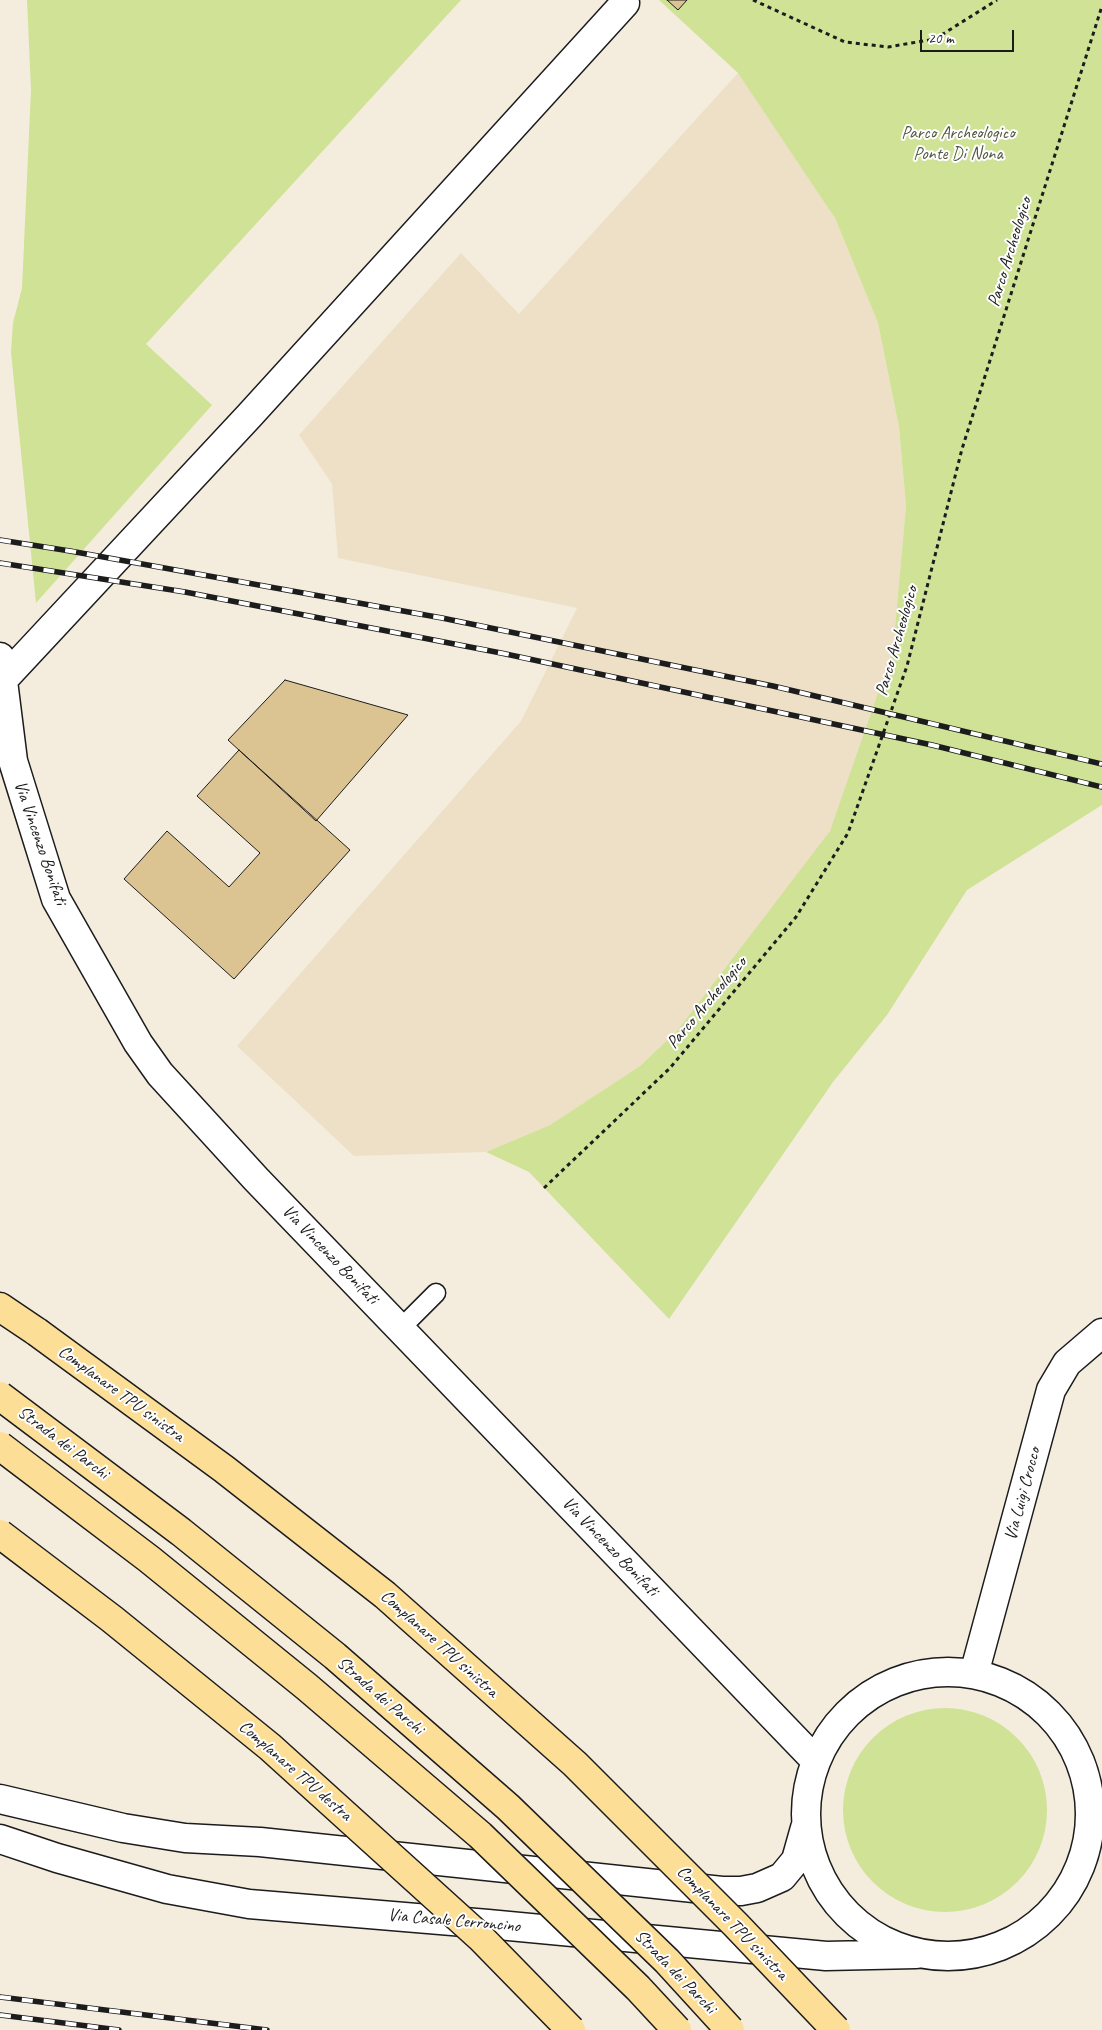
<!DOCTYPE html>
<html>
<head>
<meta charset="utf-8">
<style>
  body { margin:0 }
  #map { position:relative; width:1102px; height:2030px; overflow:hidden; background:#f4edde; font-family:Caveat,sans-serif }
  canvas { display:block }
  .scale { position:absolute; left:920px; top:30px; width:94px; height:22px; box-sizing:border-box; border:2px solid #1c1c1c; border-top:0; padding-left:6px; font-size:15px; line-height:18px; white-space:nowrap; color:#1c1c1c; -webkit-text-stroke:4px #fff; paint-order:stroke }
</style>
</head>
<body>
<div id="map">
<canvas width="1102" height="2030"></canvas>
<div class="scale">20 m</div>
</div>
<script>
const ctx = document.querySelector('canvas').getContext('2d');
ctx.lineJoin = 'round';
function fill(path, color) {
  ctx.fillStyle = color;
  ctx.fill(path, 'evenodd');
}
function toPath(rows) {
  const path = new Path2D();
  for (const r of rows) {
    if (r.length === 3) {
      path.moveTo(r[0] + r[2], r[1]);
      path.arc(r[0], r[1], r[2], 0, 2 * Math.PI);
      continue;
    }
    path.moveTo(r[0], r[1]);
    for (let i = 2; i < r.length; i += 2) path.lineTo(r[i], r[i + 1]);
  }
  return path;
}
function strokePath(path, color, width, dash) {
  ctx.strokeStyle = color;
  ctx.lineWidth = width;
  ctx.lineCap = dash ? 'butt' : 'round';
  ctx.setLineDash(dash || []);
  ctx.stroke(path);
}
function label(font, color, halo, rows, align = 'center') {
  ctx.font = font + ' Caveat,sans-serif';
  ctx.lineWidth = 4;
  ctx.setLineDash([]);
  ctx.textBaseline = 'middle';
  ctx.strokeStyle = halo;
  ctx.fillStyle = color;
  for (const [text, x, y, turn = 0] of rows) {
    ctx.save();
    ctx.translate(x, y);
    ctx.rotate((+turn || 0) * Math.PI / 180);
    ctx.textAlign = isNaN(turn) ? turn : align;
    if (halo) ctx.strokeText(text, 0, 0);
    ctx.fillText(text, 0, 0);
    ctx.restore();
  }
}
const built = toPath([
  [738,73,774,117,835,218,878,323,899,427,906,506,893,650,863,762,830,831,722,989,640,1066,550,1125,486,1152,354,1156,237,1046,521,721,577,608,338,558,332,484,299,435,461,253,519,314]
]);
const green = toPath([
  [27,0,461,0,146,344,212,405,36,603,11,352,13,323,22,288,31,90],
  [659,0,1102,0,1102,805,967,890,887,1015,833,1082,669,1319,529,1172,486,1152,550,1125,640,1066,678,1030,830,831,893,650,906,506,899,427,878,323,835,218,738,73],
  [945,1810,102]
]);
const building = toPath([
  [667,0,687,0,678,10,667,0],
  [285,680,408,715,316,821,228,740,285,680],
  [239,750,350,850,234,979,124,879,167,831,229,887,260,853,197,796,239,750]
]);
const path = toPath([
  [753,0,845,42,888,47,935,39,997,0],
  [544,1188,670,1068,796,917,848,833,907,666,962,449,1102,6]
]);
const service = toPath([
  [401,1328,436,1293]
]);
const minor = toPath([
  [0,657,13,761,56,899,138,1043,160,1074,256,1179,815,1760],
  [2,681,249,416,625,3],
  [948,1814,142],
  [974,1674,1051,1390,1067,1363,1102,1333],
  [0,1799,123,1828,185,1838,260,1842,722,1891,741,1891,757,1888,782,1877,796,1860,805,1828],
  [0,1839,57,1858,167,1889,249,1904,488,1924,826,1956,916,1954]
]);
const motorway = toPath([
  [0,1307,37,1332]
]);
const rail = toPath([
  [0,540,70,551,442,618,773,686,1102,764],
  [0,563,185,592,501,653,932,745,1102,787],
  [0,1997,267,2030],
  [0,2015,119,2030]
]);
const motorwayBridge = toPath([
  [37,1332,224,1469,385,1595,575,1764,736,1925,836,2030],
  [0,1396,181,1532,335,1656,508,1807,667,1961,730,2030],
  [0,1446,149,1559,307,1687,480,1835,638,1988,677,2030],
  [0,1534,112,1619,270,1747,480,1937,571,2030]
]);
const parkNames = [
  ["Parco Archeologico",958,133],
  ["Ponte Di Nona",958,154]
];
const streetNames = [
  ["Parco Archeologico",1010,252,-73],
  ["Parco Archeologico",897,641,-74],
  ["Via Vincenzo Bonifati",40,843,71],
  ["Parco Archeologico",707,1003,-50],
  ["Via Vincenzo Bonifati",330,1255,46],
  ["Complanare TPU sinistra",121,1394,36],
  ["Strada dei Parchi",63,1443,37],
  ["Via Luigi Crocco",1023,1494,-75],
  ["Via Vincenzo Bonifati",610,1547,46],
  ["Complanare TPU sinistra",439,1644,42],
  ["Strada dei Parchi",380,1696,41],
  ["Complanare TPU destra",295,1771,41],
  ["Via Casale Cerroncino",454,1921,5],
  ["Complanare TPU sinistra",732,1923,46],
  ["Strada dei Parchi",675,1972,46]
];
fill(built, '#ede0c7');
fill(green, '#cfe296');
fill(building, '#dcc392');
strokePath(building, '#1c1c1c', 1);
strokePath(service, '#1c1c1c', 21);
strokePath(minor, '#1c1c1c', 31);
strokePath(motorway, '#1c1c1c', 31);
strokePath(path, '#1c1c1c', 3, [4, 4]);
strokePath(service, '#fff', 18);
strokePath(minor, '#fff', 28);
strokePath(motorway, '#fdde96', 28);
strokePath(rail, '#1c1c1c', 5.5);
strokePath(rail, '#fff', 4, [11]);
strokePath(motorwayBridge, '#1c1c1c', 31, []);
strokePath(motorwayBridge, '#fdde96', 28);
label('18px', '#525741', '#fff', parkNames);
label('18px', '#1c1c1c', '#fff', streetNames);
</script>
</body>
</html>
